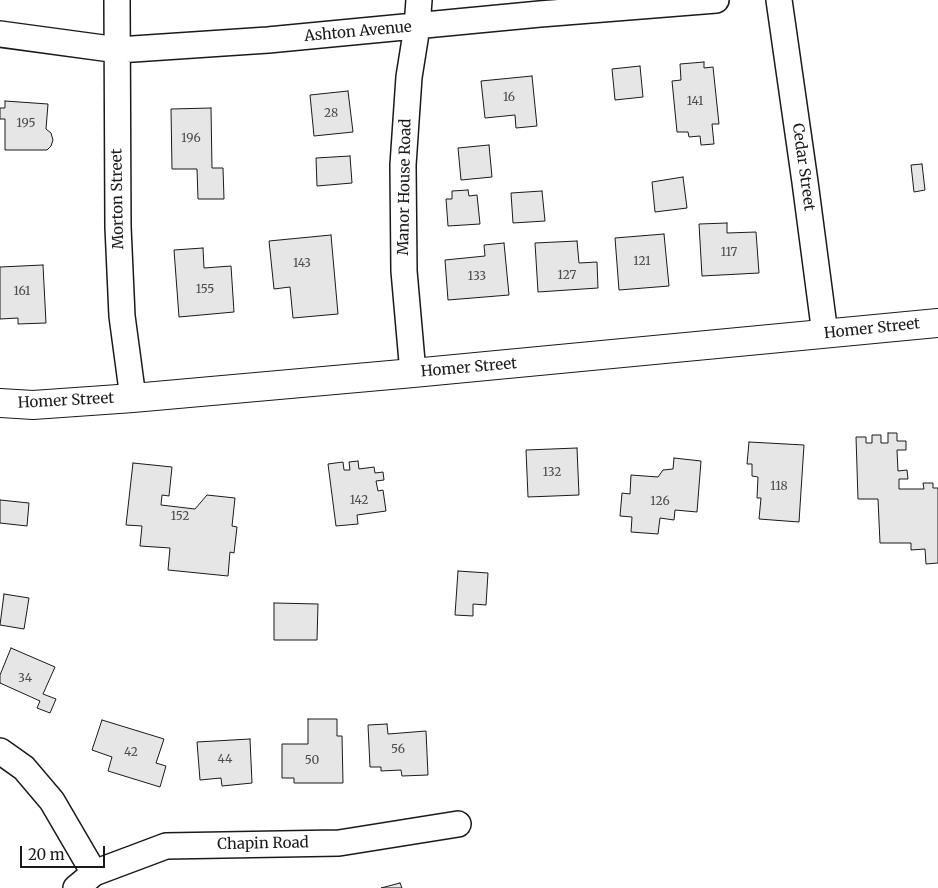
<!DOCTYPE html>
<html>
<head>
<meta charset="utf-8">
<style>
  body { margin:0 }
  #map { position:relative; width:938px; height:888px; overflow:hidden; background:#fff; font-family:Merriweather,serif }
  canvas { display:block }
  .scale { position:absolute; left:20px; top:846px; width:85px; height:22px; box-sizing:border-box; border:2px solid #1a1a1a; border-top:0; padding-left:6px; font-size:15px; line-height:18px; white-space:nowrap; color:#1a1a1a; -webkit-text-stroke:4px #fff; paint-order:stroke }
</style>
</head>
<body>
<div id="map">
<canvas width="938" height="888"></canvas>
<div class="scale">20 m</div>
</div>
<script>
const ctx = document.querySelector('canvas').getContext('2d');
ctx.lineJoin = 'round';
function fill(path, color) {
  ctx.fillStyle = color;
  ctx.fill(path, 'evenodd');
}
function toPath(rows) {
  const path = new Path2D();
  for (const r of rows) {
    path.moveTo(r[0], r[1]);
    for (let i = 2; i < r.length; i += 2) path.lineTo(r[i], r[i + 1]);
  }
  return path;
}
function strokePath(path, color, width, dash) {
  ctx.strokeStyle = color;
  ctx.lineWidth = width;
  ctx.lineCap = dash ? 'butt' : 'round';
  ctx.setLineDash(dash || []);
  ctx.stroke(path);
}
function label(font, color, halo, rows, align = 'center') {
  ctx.font = font + ' Merriweather,serif';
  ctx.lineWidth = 4;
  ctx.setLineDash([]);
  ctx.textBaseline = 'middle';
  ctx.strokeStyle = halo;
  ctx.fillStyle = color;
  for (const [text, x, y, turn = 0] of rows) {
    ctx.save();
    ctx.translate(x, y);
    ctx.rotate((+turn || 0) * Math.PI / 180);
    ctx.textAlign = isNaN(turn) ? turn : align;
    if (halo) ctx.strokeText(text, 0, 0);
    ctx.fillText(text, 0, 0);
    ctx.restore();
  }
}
const building = toPath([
  [704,62,704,68,713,67,719,124,712,124,714,144,701,145,700,136,689,137,688,132,677,132,672,81,681,80,680,64,704,62],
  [640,66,643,97,615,100,612,69,640,66],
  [532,76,537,126,516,128,515,115,485,118,481,81,532,76],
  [348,91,353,132,314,136,310,95,348,91],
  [5,101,48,104,46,129,51,133,53,140,51,146,47,150,5,150,5,119,0,119,0,108,5,108,5,101],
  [211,108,212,168,223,168,224,199,198,199,197,169,172,169,171,109,211,108],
  [489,145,492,177,461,180,458,148,489,145],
  [350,156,352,183,317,186,316,158,350,156],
  [922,164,925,190,914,192,911,165,922,164],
  [683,177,687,208,655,212,652,182,683,177],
  [468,190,469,196,477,195,480,224,448,226,446,199,452,199,452,191,468,190],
  [542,191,545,221,513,223,511,193,542,191],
  [727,223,727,233,756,232,759,273,702,276,699,224,727,223],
  [664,234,669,286,619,290,615,238,664,234],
  [331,235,338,314,293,318,290,287,274,289,269,241,331,235],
  [577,241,579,263,597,262,598,288,538,292,535,243,577,241],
  [504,243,509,295,448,300,445,260,485,256,484,245,504,243],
  [203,248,204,268,231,266,234,312,179,317,174,250,203,248],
  [43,265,46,323,18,324,18,318,0,319,0,267,43,265],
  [888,433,897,433,897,441,906,441,906,450,897,450,898,471,907,470,908,479,899,479,899,489,924,489,923,483,933,483,933,488,938,488,938,563,926,564,925,549,911,550,911,543,880,543,878,499,858,499,856,437,866,437,866,443,872,443,872,435,881,435,881,443,888,443,888,433],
  [749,442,804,445,799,522,759,519,761,498,757,498,758,477,752,476,752,464,747,464,749,442],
  [577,448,579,495,528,497,526,450,577,448],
  [674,458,701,461,697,512,675,510,674,520,660,518,658,534,631,532,632,517,620,516,622,493,630,494,631,475,658,477,663,470,673,469,674,458],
  [358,461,359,469,374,467,375,473,383,472,384,480,376,481,378,491,383,490,386,511,357,515,358,524,336,526,328,464,343,462,344,470,350,470,349,462,358,461],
  [133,463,172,467,169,496,162,495,161,505,195,509,207,495,235,498,232,526,237,527,234,553,230,552,228,576,168,570,170,548,140,546,142,526,126,525,133,463],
  [0,500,29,503,27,526,0,523,0,500],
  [458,571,488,573,486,605,473,604,473,616,455,615,458,571],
  [4,594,29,598,24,629,0,625,4,594],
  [274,603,318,604,317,640,274,640,274,603],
  [11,648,55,667,43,694,56,699,50,713,37,708,40,701,0,683,0,675,11,648],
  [308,719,337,719,337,736,342,736,343,783,294,783,294,778,282,778,282,744,308,744,308,719],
  [102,720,164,739,156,763,166,766,160,787,108,771,112,757,92,750,102,720],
  [387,724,388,734,426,731,428,775,402,776,401,770,381,771,381,767,370,767,368,725,387,724],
  [250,739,252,783,222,786,221,778,200,780,197,742,250,739],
  [400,883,402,888,381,888,400,883]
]);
const minor = toPath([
  [117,0,118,227,122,316,133,398],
  [779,0,805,182,825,334],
  [0,34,118,50,268,40,540,14,716,0],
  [413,373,404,271,403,165,409,77,417,27,419,0],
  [0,751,24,768,52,801,94,873],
  [76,888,94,873,166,846,339,843,458,824]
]);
const tertiary = toPath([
  [0,403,33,405,133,398,413,373,938,323]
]);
const numberNames = [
  ["16",509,98],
  ["141",695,102],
  ["28",331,114],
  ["195",26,124],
  ["196",191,139],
  ["117",729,253],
  ["121",642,262],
  ["143",302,264],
  ["127",567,276],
  ["133",477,277],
  ["155",205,290],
  ["161",22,292],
  ["132",552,473],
  ["118",779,487],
  ["142",359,501],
  ["126",660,502],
  ["152",180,517],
  ["34",25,679],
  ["56",398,750],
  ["42",131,753],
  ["44",225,760],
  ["50",312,761]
];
const streetNames = [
  ["Ashton Avenue",358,32,-5],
  ["Cedar Street",803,167,82],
  ["Manor House Road",405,187,-89],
  ["Morton Street",118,199,-91],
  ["Homer Street",872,329,-6],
  ["Homer Street",469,368,-5],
  ["Homer Street",66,401,-3],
  ["Chapin Road",263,844,-1]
];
fill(building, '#e6e6e6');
strokePath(building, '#1a1a1a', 1);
strokePath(minor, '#1a1a1a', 28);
strokePath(tertiary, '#1a1a1a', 30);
strokePath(minor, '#fff', 25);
strokePath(tertiary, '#fff', 28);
label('12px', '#4d4d4d', null, numberNames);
label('15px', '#1a1a1a', '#fff', streetNames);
</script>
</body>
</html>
